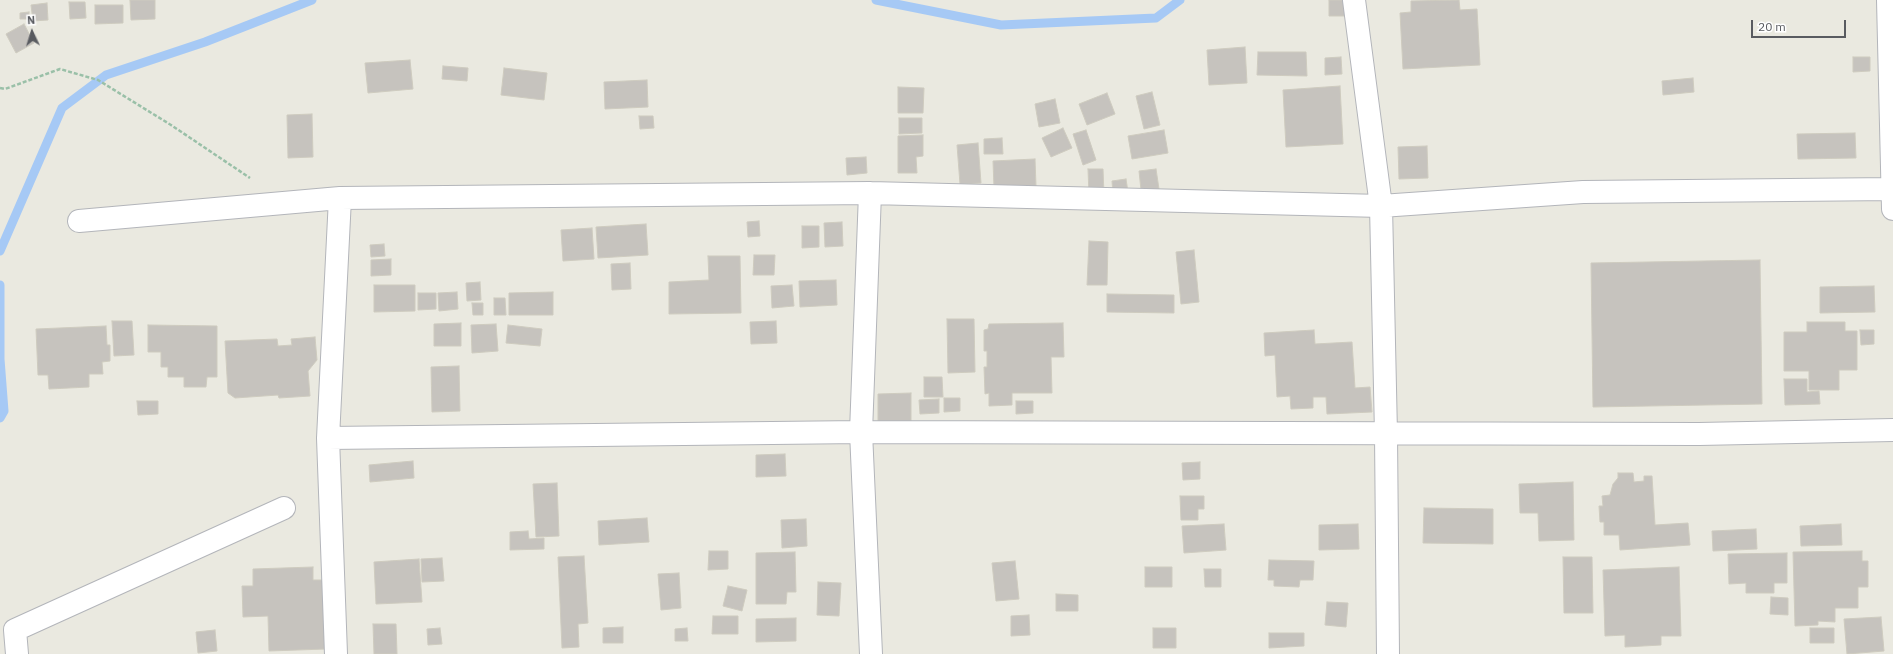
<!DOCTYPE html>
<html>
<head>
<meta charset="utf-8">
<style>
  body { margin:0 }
  #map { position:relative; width:1893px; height:654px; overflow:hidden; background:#eae9e0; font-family:"IBM Plex Sans",sans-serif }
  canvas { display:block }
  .north { position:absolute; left:12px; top:12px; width:40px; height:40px; -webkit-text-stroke:3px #fff; paint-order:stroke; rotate:356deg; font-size:11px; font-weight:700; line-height:16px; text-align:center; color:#595b60 }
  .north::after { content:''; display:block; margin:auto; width:14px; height:18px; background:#595b60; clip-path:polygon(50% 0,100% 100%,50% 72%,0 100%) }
  .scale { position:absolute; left:1751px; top:20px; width:95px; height:18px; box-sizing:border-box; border:2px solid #595b60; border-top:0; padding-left:5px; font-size:12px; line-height:14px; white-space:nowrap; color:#595b60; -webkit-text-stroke:3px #fff; paint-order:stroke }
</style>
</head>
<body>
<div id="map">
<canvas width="1893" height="654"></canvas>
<div class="north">N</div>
<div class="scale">20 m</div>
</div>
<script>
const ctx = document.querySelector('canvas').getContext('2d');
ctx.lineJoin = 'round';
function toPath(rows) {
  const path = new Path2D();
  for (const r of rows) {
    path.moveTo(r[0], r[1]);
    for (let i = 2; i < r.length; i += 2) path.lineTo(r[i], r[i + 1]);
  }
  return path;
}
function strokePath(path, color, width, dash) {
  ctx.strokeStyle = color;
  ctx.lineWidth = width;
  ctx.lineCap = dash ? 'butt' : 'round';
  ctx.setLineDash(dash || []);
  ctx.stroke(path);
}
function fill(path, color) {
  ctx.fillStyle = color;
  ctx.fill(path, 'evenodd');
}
const stream = toPath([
  [876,0,1001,25,1156,18,1180,0],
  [0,251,62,108,106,75,205,42,312,0],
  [0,285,0,359,4,411,0,418]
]);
const building = toPath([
  [130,0,155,0,155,19,131,20,130,0],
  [1329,0,1345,0,1345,16,1329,16,1329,0],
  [1459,0,1460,10,1477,9,1480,65,1403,69,1400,13,1411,12,1411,1,1459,0],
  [69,2,85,2,86,18,70,19,69,2],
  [47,3,48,20,33,21,31,5,47,3],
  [95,5,123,5,123,23,95,24,95,5],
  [29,12,29,19,20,19,20,13,29,12],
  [24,24,34,43,16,53,6,34,24,24],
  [1245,47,1247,83,1209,85,1207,50,1245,47],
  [1258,52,1306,52,1307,76,1257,75,1258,52],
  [1341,57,1342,74,1325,75,1325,58,1341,57],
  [1853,57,1870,57,1870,71,1853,72,1853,57],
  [410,60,413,89,368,93,365,63,410,60],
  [443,66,468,68,467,81,442,79,443,66],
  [504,68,547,73,544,100,501,95,504,68],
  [1693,78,1694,92,1663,95,1662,81,1693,78],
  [647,80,648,107,605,109,604,82,647,80],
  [1340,86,1343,144,1286,147,1283,90,1340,86],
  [898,87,924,88,923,113,898,113,898,87],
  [1152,92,1160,125,1144,129,1136,96,1152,92],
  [1107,93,1115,114,1087,125,1079,104,1107,93],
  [1055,99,1060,123,1039,127,1035,104,1055,99],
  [312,114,313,157,288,158,287,115,312,114],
  [639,116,653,116,654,128,640,129,639,116],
  [899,118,922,118,922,133,899,134,899,118],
  [1063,128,1072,148,1051,157,1042,138,1063,128],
  [1086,130,1096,160,1083,165,1073,134,1086,130],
  [1164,130,1168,153,1132,159,1128,136,1164,130],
  [1855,133,1856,158,1798,159,1797,134,1855,133],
  [923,135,923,156,916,157,917,173,898,173,898,136,923,135],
  [1002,138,1003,154,984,154,984,139,1002,138],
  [978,143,981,183,960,184,957,145,978,143],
  [1427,146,1428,178,1399,179,1398,147,1427,146],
  [866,157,867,173,847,175,846,158,866,157],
  [1035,159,1036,186,994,188,993,161,1035,159],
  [1088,169,1103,169,1104,195,1089,196,1088,169],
  [1156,169,1159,189,1141,190,1139,171,1156,169],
  [1126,179,1128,192,1113,194,1112,181,1126,179],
  [759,221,760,236,748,237,747,222,759,221],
  [842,222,843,246,825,247,824,223,842,222],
  [646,224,648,255,598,258,596,227,646,224],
  [802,226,819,226,819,247,802,248,802,226],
  [592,228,594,259,563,261,561,230,592,228],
  [1089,241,1108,242,1107,285,1087,285,1089,241],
  [384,244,385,256,371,257,370,245,384,244],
  [1194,250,1199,302,1181,304,1176,252,1194,250],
  [754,255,775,255,774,275,753,275,754,255],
  [708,256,740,256,741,313,669,314,669,282,709,280,708,256],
  [391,259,391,275,371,276,371,260,391,259],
  [1760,260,1762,404,1593,407,1591,263,1760,260],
  [630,263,631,289,612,290,611,264,630,263],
  [836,280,837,305,800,307,799,281,836,280],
  [480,282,481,300,467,301,466,283,480,282],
  [374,285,415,285,415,311,374,312,374,285],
  [792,285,794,306,772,308,771,286,792,285],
  [1874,286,1875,312,1820,313,1820,287,1874,286],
  [457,292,458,309,439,311,438,293,457,292],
  [553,292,553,315,509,315,509,293,553,292],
  [418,293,436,293,436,309,418,310,418,293],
  [1107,294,1174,295,1174,313,1107,312,1107,294],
  [494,298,505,298,506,315,494,315,494,298],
  [472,303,483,303,483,315,473,315,472,303],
  [947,319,974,319,975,372,948,373,947,319],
  [112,321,132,321,134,355,114,356,112,321],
  [776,321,777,343,751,344,750,322,776,321],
  [1807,322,1845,322,1845,331,1857,331,1857,370,1839,370,1839,390,1809,390,1809,371,1784,371,1784,332,1807,332,1807,322],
  [461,323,461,346,434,346,434,324,461,323],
  [1063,323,1064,357,1051,357,1052,393,1012,393,1012,405,989,406,989,393,985,394,984,367,987,367,987,351,984,351,984,330,988,329,989,324,1063,323],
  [496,324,498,351,472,353,471,325,496,324],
  [148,325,217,326,217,377,207,377,206,387,184,387,184,377,168,377,168,367,161,367,161,352,148,352,148,325],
  [508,325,542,329,540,346,506,343,508,325],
  [106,326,107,345,110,345,110,361,102,362,103,374,89,374,89,387,49,389,48,375,38,375,36,329,106,326],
  [1314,330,1315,344,1352,342,1355,388,1370,387,1372,412,1327,414,1326,397,1313,397,1313,408,1291,409,1290,396,1277,397,1275,355,1265,356,1264,333,1314,330],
  [1860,330,1874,330,1874,344,1861,345,1860,330],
  [315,337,317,360,308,371,310,396,279,398,278,395,235,398,228,393,225,341,277,339,278,346,292,345,291,339,315,337],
  [459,366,460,411,432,412,431,367,459,366],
  [924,377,942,377,943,397,924,397,924,377],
  [1784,379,1807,379,1807,392,1819,391,1820,404,1785,405,1784,379],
  [911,393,911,421,878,421,878,394,911,393],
  [944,398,960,398,960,411,944,412,944,398],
  [939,399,939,413,920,414,919,400,939,399],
  [137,401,158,401,158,414,138,415,137,401],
  [1016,401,1033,401,1033,413,1016,414,1016,401],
  [785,454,786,476,756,477,756,455,785,454],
  [413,461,414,478,370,482,369,465,413,461],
  [1200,462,1200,479,1183,480,1182,463,1200,462],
  [1618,473,1633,473,1634,482,1644,481,1644,476,1652,476,1655,525,1688,523,1690,545,1620,550,1619,535,1604,535,1604,522,1600,522,1599,506,1603,506,1602,496,1610,495,1613,484,1618,478,1618,473],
  [1573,482,1574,540,1539,541,1538,513,1520,513,1519,484,1573,482],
  [557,483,559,536,536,537,533,484,557,483],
  [1180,496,1204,496,1204,509,1198,509,1198,520,1181,520,1180,496],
  [1424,508,1493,509,1493,544,1423,543,1424,508],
  [647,518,649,542,599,545,598,521,647,518],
  [806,519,807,546,782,548,781,520,806,519],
  [1224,524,1226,550,1184,553,1182,526,1224,524],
  [1358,524,1359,549,1319,550,1319,525,1358,524],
  [1841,524,1842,545,1801,546,1800,526,1841,524],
  [1756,529,1757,549,1713,551,1712,531,1756,529],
  [528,531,529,539,544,538,544,549,510,550,510,532,528,531],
  [709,551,728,551,728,569,708,570,709,551],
  [1862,551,1862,561,1868,561,1868,587,1858,587,1858,608,1835,608,1835,622,1818,621,1818,625,1795,626,1793,552,1862,551],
  [795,552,796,592,787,592,786,604,756,604,756,553,795,552],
  [1787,553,1787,583,1774,583,1774,593,1746,593,1746,583,1729,584,1728,554,1787,553],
  [584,556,588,623,578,624,579,647,562,648,558,557,584,556],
  [1563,557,1592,557,1593,613,1564,613,1563,557],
  [442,558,444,581,422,582,421,559,442,558],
  [419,559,422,602,376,604,374,562,419,559],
  [1269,560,1314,561,1313,580,1300,580,1299,587,1274,586,1274,580,1268,580,1269,560],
  [1015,561,1019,599,996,601,992,563,1015,561],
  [313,567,313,580,323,580,326,649,269,651,268,616,243,617,242,586,253,586,253,569,313,567],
  [1145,567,1172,567,1172,587,1145,587,1145,567],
  [1679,567,1681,636,1661,636,1661,645,1625,647,1625,635,1605,636,1603,570,1679,567],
  [1204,569,1221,569,1221,587,1205,587,1204,569],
  [679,573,681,608,661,610,658,574,679,573],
  [818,582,841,583,839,616,817,615,818,582],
  [728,586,747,590,742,611,723,606,728,586],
  [1056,594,1078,595,1078,611,1056,611,1056,594],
  [1771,597,1788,598,1788,615,1770,614,1771,597],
  [1327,602,1348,603,1346,627,1325,625,1327,602],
  [1029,615,1030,635,1011,636,1011,616,1029,615],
  [713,616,738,616,738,634,712,634,713,616],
  [1881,617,1884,651,1847,654,1844,619,1881,617],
  [796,618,796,641,756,642,756,619,796,618],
  [373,624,396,624,397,654,374,654,373,624],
  [623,627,623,643,603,643,603,628,623,627],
  [440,628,442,644,428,645,427,629,440,628],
  [687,628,688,641,675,641,675,629,687,628],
  [1153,628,1176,628,1176,648,1153,648,1153,628],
  [1810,628,1834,628,1834,643,1810,643,1810,628],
  [215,630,217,651,198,653,196,632,215,630],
  [1269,633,1304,633,1304,646,1269,648,1269,633]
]);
const path = toPath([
  [0,88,5,89,60,69,98,80,171,125,250,178]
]);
const minor = toPath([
  [1354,0,1381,206,1386,434,1388,654],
  [1888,0,1893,209],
  [870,193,861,432,871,654],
  [79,221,340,198,870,193,1381,206,1583,192,1893,189],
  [328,438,861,432,1699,434,1893,430],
  [17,654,15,630,284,508],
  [336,654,328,438,340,198]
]);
strokePath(stream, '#a6c9f5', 9);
fill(building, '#c6c3be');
strokePath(building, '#cecbbf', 1);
strokePath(minor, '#b3b5ba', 24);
strokePath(path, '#9ac0a8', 2.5, [4, 2]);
strokePath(minor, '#fff', 22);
</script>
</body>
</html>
